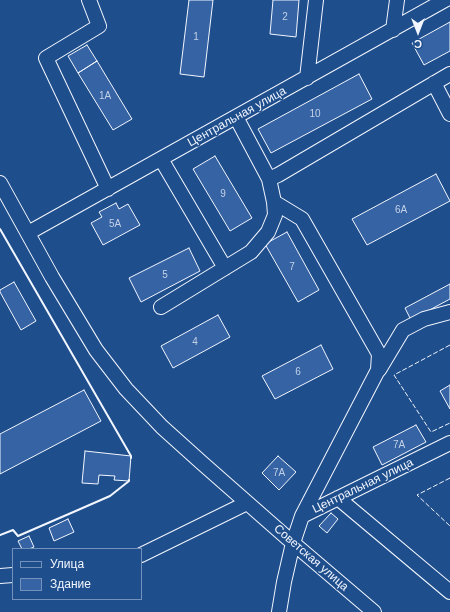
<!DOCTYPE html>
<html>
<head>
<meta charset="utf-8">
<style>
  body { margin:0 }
  #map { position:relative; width:450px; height:612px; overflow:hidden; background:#1f4e8c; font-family:Helvetica,sans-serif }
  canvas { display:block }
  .legend { position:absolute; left:12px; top:548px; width:130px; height:52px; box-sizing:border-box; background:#1f4e8c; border:1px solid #7391ba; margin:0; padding:5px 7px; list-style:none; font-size:12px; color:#f2f6ff }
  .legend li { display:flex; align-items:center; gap:8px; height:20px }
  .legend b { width:20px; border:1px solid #7391ba }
  .north { position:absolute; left:398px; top:12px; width:40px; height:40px; -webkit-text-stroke:3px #1f4e8c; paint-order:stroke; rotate:180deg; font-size:11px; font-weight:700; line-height:16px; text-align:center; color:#f2f6ff }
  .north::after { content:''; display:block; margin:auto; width:14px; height:18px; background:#f2f6ff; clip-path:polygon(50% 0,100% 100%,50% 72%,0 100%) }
</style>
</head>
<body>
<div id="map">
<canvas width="450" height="612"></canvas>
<ul class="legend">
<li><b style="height:5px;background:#1f4e8c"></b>Улица</li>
<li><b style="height:11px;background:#3563a3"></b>Здание</li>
</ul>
<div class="north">С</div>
</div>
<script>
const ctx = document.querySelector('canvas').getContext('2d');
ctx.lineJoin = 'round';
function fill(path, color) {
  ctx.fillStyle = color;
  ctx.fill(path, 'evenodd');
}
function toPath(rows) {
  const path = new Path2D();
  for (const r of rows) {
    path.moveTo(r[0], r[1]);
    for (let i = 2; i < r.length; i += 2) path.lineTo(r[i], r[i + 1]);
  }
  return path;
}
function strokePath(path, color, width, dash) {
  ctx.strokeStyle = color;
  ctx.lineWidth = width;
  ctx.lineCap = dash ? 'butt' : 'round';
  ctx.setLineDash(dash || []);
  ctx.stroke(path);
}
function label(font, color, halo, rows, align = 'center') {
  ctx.font = font + ' Helvetica,sans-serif';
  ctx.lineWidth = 3;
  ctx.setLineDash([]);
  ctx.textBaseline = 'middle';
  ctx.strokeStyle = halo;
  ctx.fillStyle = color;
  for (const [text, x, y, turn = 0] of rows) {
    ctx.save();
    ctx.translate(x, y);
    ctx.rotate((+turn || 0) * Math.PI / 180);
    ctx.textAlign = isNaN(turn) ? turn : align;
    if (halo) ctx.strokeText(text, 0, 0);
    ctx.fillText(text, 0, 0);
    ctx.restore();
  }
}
const building = toPath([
  [189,0,213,0,204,77,180,74,189,0],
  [273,0,299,0,296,37,270,34,273,0],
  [450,22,450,51,424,65,412,43,450,22],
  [87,45,97,61,78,73,68,56,87,45],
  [97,61,132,119,113,130,78,73,97,61],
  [359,74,372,99,271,153,258,129,359,74],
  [215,156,252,218,230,231,193,169,215,156],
  [436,174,450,201,367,245,352,219,436,174],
  [116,203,119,209,128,204,140,225,103,245,91,223,102,217,99,212,116,203],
  [287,232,319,290,298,302,265,244,287,232],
  [189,248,200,271,141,302,129,278,189,248],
  [14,282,36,321,21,330,0,292,0,290,14,282],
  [450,284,450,299,411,320,405,308,450,284],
  [218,315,230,337,173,368,161,346,218,315],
  [321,345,333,369,275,399,262,376,321,345],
  [450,385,450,409,440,391,450,385],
  [84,390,101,421,0,474,0,434,84,390],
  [416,425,426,442,382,465,373,447,416,425],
  [85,451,131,456,129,481,114,480,115,476,99,475,98,484,82,483,85,451],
  [278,456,296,472,279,490,262,473,278,456],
  [331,513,338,519,327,533,319,526,331,513],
  [68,519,74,532,54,541,49,528,68,519],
  [29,536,34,547,29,549,22,549,18,541,29,536]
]);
const minor = toPath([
  [89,0,99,26,46,58,108,189],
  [393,30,397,0],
  [307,78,316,0],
  [434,83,450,114],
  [236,117,269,179],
  [161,159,225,268],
  [0,183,52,277,96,350,126,389,162,427,202,463,293,543,374,612],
  [274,202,302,219,379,354,378,370,302,516],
  [28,233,445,0],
  [161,307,251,252,268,232,275,215,274,202,269,179,278,175,450,74],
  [379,370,403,330,424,319,450,312],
  [338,498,450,592],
  [141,555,247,503],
  [0,576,13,575],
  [279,612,284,582,293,543,302,516,450,443]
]);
const fence = toPath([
  [450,345,394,375,431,432,450,423],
  [450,478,417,495,450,526]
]);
const wall = toPath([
  [0,229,131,456,131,458],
  [0,535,13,530,18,536,78,510,110,496,129,481,129,480]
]);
const numberNames = [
  ["2",285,17],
  ["1",196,37],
  ["1А",105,96],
  ["10",315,114],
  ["9",223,194],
  ["6А",401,210],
  ["5А",115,224],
  ["7",292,267],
  ["5",165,275],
  ["4",195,342],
  ["6",298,372],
  ["7А",399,445],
  ["7А",279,473]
];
const streetNames = [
  ["Центральная улица",237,117,-29],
  ["Центральная улица",363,486,-26],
  ["Советская улица",311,558,41]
];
fill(building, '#3563a3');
strokePath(building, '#f2f6ff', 1);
strokePath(minor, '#f2f6ff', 16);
strokePath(minor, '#1f4e8c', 14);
strokePath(fence, '#f2f6ff', 1, [5, 2]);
strokePath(wall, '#f2f6ff', 2);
label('10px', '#c3d1e8', null, numberNames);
label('12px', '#f2f6ff', '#1f4e8c', streetNames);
</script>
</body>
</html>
